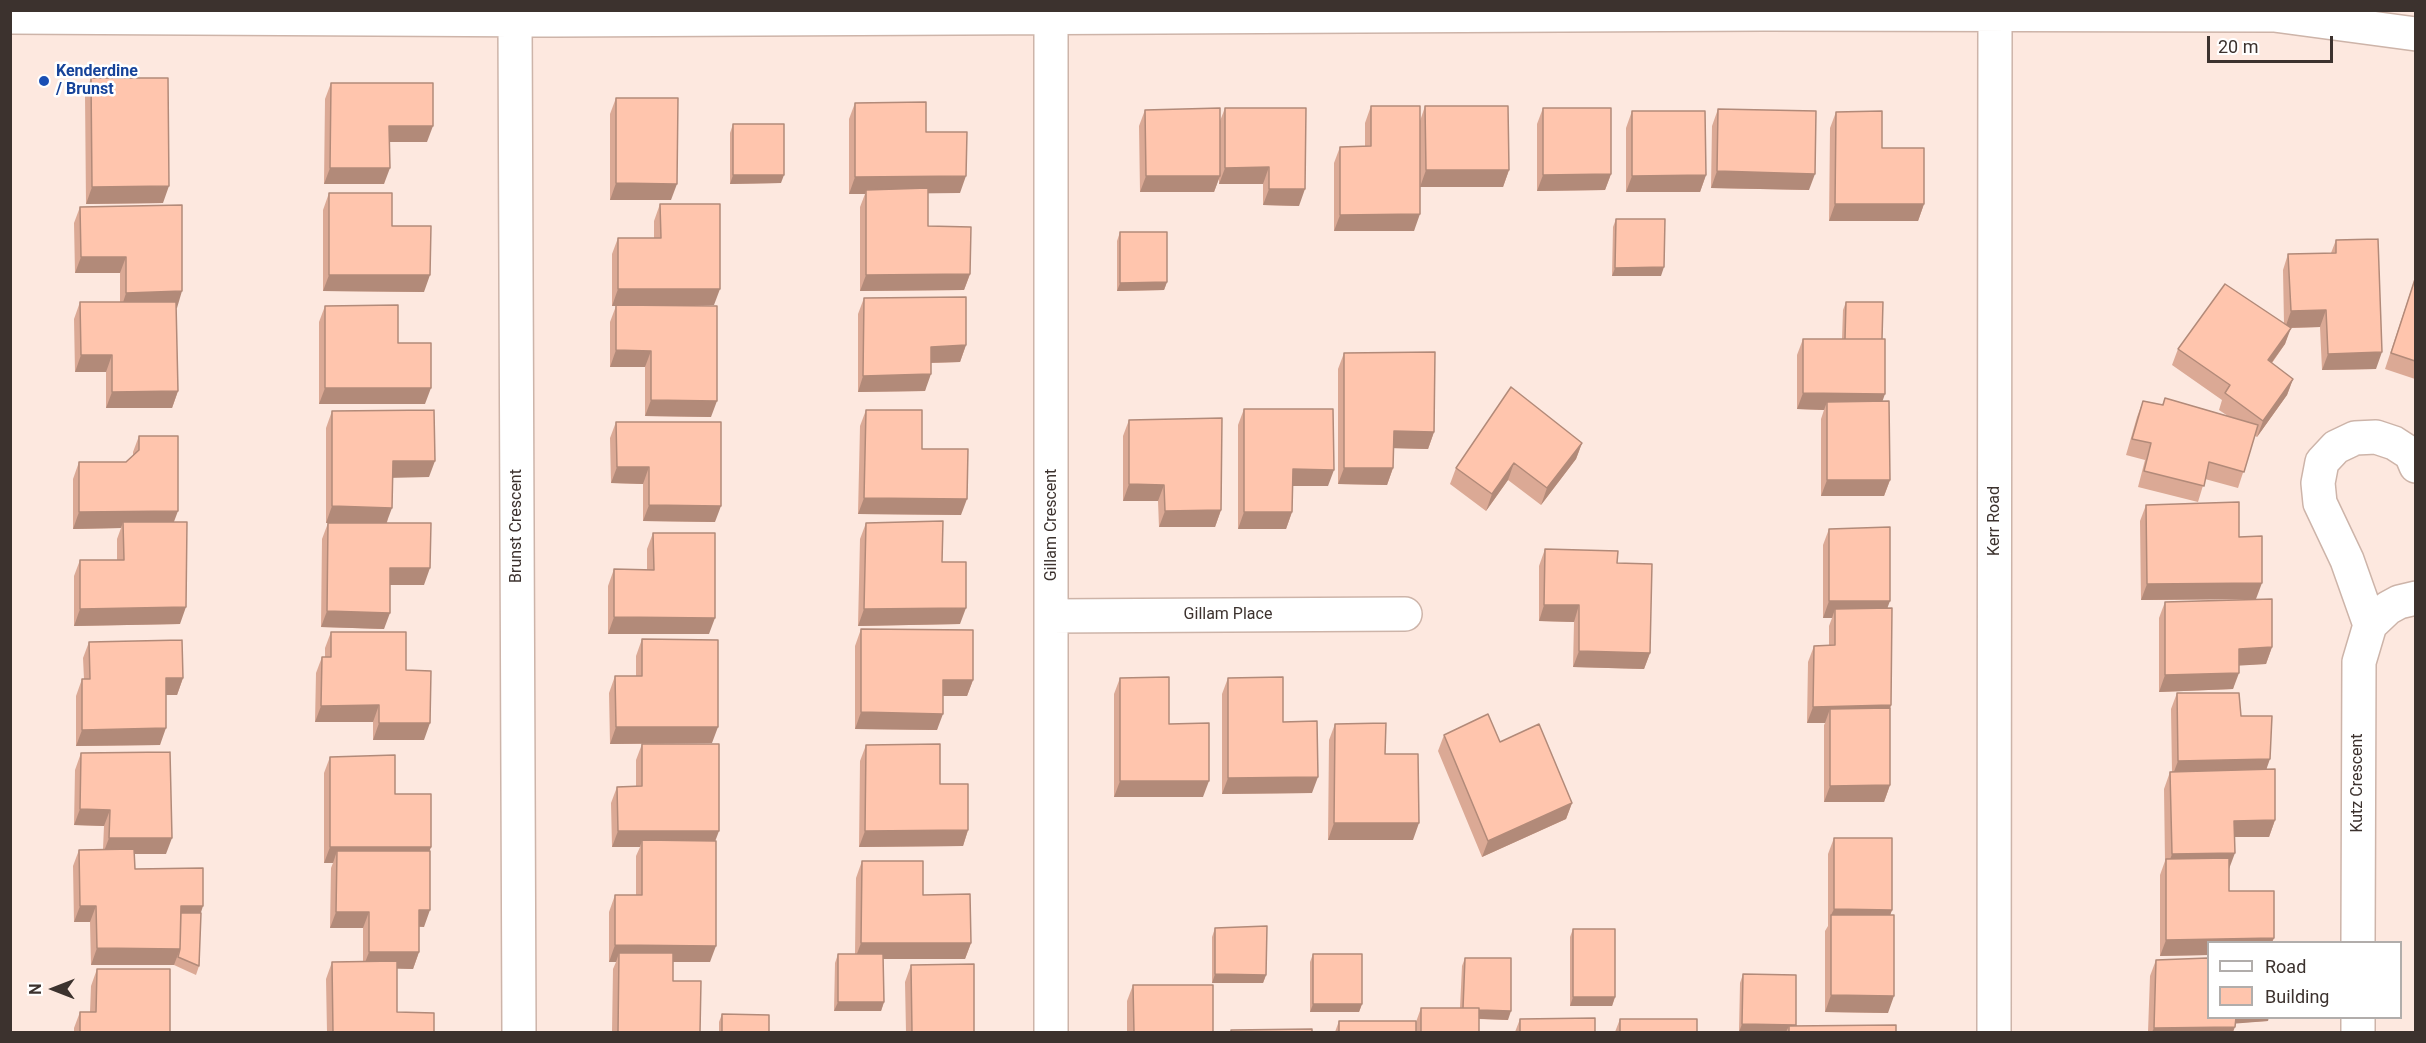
<!DOCTYPE html>
<html>
<head>
<meta charset="utf-8">
<style>
  body { margin:0 }
  #map { position:relative; width:2426px; height:1043px; overflow:hidden; background:#fde8df; font-family:Roboto,sans-serif }
  canvas { display:block }
  .frame { position:absolute; inset:0; border:12px solid #3c322e; pointer-events:none }
  .legend { position:absolute; left:2207px; top:941px; width:195px; height:78px; box-sizing:border-box; background:#fff; border:2px solid #b1adab; margin:0; padding:8px 10px; list-style:none; font-size:18px; color:#3c322e }
  .legend li { display:flex; align-items:center; gap:12px; height:30px }
  .legend b { width:30px; border:2px solid #b1adab }
  .north { position:absolute; left:24px; top:959px; width:60px; height:60px; -webkit-text-stroke:4px #fff; paint-order:stroke; rotate:270deg; font-size:16px; font-weight:700; line-height:24px; text-align:center; color:#3c322e }
  .north::after { content:''; display:block; margin:auto; width:21px; height:27px; background:#3c322e; clip-path:polygon(50% 0,100% 100%,50% 72%,0 100%) }
  .scale { position:absolute; left:2207px; top:36px; width:126px; height:27px; box-sizing:border-box; border:3px solid #3c322e; border-top:0; padding-left:8px; font-size:18px; line-height:21px; white-space:nowrap; color:#3c322e; -webkit-text-stroke:4px #fff; paint-order:stroke }
</style>
</head>
<body>
<div id="map">
<canvas width="2426" height="1043"></canvas>
<div class="frame"></div>
<ul class="legend">
<li><b style="height:8px;background:#fff"></b>Road</li>
<li><b style="height:16px;background:#ffc5ad"></b>Building</li>
</ul>
<div class="north">N</div>
<div class="scale">20 m</div>
</div>
<script>
const ctx = document.querySelector('canvas').getContext('2d');
ctx.lineJoin = 'round';
function toPath(rows) {
  const path = new Path2D();
  for (const r of rows) {
    path.moveTo(r[0], r[1]);
    for (let i = 2; i < r.length; i += 2) path.lineTo(r[i], r[i + 1]);
  }
  return path;
}
function strokePath(path, color, width, dash) {
  ctx.strokeStyle = color;
  ctx.lineWidth = width;
  ctx.lineCap = dash ? 'butt' : 'round';
  ctx.setLineDash(dash || []);
  ctx.stroke(path);
}
function fill(path, color) {
  ctx.fillStyle = color;
  ctx.fill(path, 'evenodd');
}
function label(font, color, halo, rows, align = 'center') {
  ctx.font = font + ' Roboto,sans-serif';
  ctx.lineWidth = 5;
  ctx.setLineDash([]);
  ctx.textBaseline = 'middle';
  ctx.strokeStyle = halo;
  ctx.fillStyle = color;
  for (const [text, x, y, turn = 0] of rows) {
    ctx.save();
    ctx.translate(x, y);
    ctx.rotate((+turn || 0) * Math.PI / 180);
    ctx.textAlign = isNaN(turn) ? turn : align;
    if (halo) ctx.strokeText(text, 0, 0);
    ctx.fillText(text, 0, 0);
    ctx.restore();
  }
}
const minor = toPath([
  [10,17,556,20,1764,14,2274,15,2416,34],
  [1051,17,1051,1032],
  [515,20,519,1032],
  [1051,616,1405,614],
  [2370,625,2347,560,2320,503,2318,483,2322,462,2336,447,2355,438,2376,437,2394,443,2411,454,2416,466],
  [2358,942,2359,662,2370,625,2388,608,2399,602,2416,598],
  [2358,1018,2358,1032],
  [1994,1032,1995,10]
]);
const wall = toPath([
  [91,78,163,203,86,204,85,94],
  [331,83,427,142,389,142,384,184,324,184,325,99],
  [616,98,671,200,610,200,610,114],
  [855,103,926,132,960,193,928,193,928,226,970,274,964,290,860,291,860,207,865,194,849,194,849,119],
  [1371,106,1420,121,1425,106,1509,170,1503,187,1420,187,1414,231,1334,231,1334,163,1340,147,1365,146,1365,123],
  [1225,108,1299,206,1263,205,1263,184,1219,184,1219,178,1214,192,1140,192,1139,126,1145,110,1220,121],
  [1543,108,1611,174,1605,190,1537,191,1537,124],
  [1718,109,1809,190,1711,188,1712,126],
  [1632,111,1706,175,1700,192,1626,192,1626,128],
  [1836,112,1882,148,1924,204,1918,221,1829,221,1830,128],
  [733,124,781,183,730,184,730,133],
  [329,193,392,226,424,292,323,291,323,210],
  [660,204,714,305,653,306,711,417,645,416,645,367,610,367,610,322,616,306,612,306,612,254,618,238,654,238,654,221],
  [80,207,176,308,178,391,172,408,106,408,106,372,75,372,74,319,80,302,120,302,120,273,75,273,74,223],
  [1616,219,1661,276,1612,276,1613,227],
  [1120,232,1167,282,1164,290,1117,291,1117,241],
  [2336,240,2376,369,2322,370,2320,327,2290,328,2285,344,2272,363,2293,379,2287,395,2257,437,2255,436,2238,488,2205,479,2198,502,2138,487,2145,460,2126,455,2137,417,2143,401,2162,405,2165,398,2228,416,2219,410,2222,400,2172,365,2178,349,2284,324,2283,270,2288,254,2331,253],
  [2415,278,2415,379,2385,369],
  [864,298,966,345,960,362,931,363,925,391,858,392,858,314],
  [1846,302,1882,339,1882,401,1890,480,1884,496,1821,496,1821,419,1824,410,1797,409,1797,355,1803,339,1842,339,1843,310],
  [325,306,398,343,425,404,319,404,319,322],
  [1344,353,1434,432,1428,449,1393,448,1393,468,1387,485,1338,484,1338,369],
  [1244,409,1328,486,1293,486,1292,512,1286,529,1238,529,1238,425],
  [866,410,922,449,961,515,858,514,860,426],
  [332,411,429,477,393,477,387,523,424,585,390,585,384,629,321,627,322,539,328,523,326,523,326,428],
  [1129,420,1221,510,1215,527,1159,527,1158,501,1123,501,1123,436],
  [616,422,715,522,643,521,643,484,611,483,610,438],
  [139,436,174,522,180,624,74,626,74,576,80,560,117,560,117,539,121,528,73,529,73,479,79,462,126,462,133,456,133,452],
  [1582,443,1576,459,1541,505,1508,480,1486,511,1450,484,1456,468],
  [2146,505,2239,537,2256,599,2272,647,2266,664,2239,665,2233,689,2159,692,2159,618,2165,602,2254,599,2141,600,2140,521],
  [866,523,942,562,960,624,858,626,860,539],
  [1829,529,1888,608,1891,705,1890,709,1890,785,1884,802,1824,802,1824,725,1825,723,1807,723,1808,662,1814,646,1829,645,1829,626,1832,618,1823,618,1823,545],
  [653,533,709,634,608,634,608,586,614,569,647,570,647,549],
  [1545,549,1617,563,1650,653,1644,669,1573,667,1574,622,1539,621,1539,566],
  [861,629,973,680,967,696,943,696,937,730,855,729,855,646],
  [331,632,406,670,424,740,373,740,373,722,315,722,316,673,322,657,325,657,325,648],
  [642,639,712,743,610,744,609,693,615,676,636,676,636,656],
  [89,642,183,678,177,695,166,695,160,745,76,746,76,696,82,679,84,679,83,658],
  [1120,678,1169,724,1203,797,1114,797,1114,694],
  [1228,678,1283,722,1312,793,1222,794,1222,694],
  [2177,693,2241,716,2267,769,2275,820,2269,837,2234,837,2229,868,2229,891,2274,938,2272,942,2208,942,2208,955,2160,956,2160,875,2165,861,2164,789,2170,772,2172,772,2171,709],
  [1335,724,1385,754,1413,840,1328,840,1329,740],
  [1444,735,1500,742,1572,803,1566,819,1482,857,1438,751],
  [642,744,715,841,710,962,673,962,673,981,700,1032,612,1032,613,969,616,962,609,962,609,912,615,895,636,895,636,856,640,847,612,847,611,803,617,787,636,786,636,760],
  [866,745,940,784,968,830,963,846,859,847,860,761],
  [81,753,166,854,134,854,135,869,201,913,199,966,196,975,174,965,91,965,90,922,74,922,73,866,79,850,103,849,104,826,74,825,75,770],
  [330,757,395,794,431,847,429,851,424,927,419,927,419,952,413,969,397,968,397,1012,434,1032,327,1032,326,979,332,962,363,962,363,928,330,928,331,868,333,863,324,863,324,773],
  [1834,838,1892,910,1890,915,1888,1013,1825,1012,1825,931,1828,926,1828,854],
  [862,861,923,895,971,943,965,959,883,959,884,1002,881,1011,834,1011,835,963,838,954,855,954,856,878],
  [1215,928,1266,975,1263,983,1212,983,1212,937],
  [1573,929,1615,997,1612,1006,1570,1006,1570,937],
  [1313,954,1362,1004,1359,1012,1310,1012,1310,962],
  [1465,958,1508,1020,1479,1019,1479,1032,1335,1032,1339,1021,1416,1022,1421,1008,1460,1008,1462,966],
  [2156,960,2268,1021,2235,1023,2233,1032,2148,1032,2150,976],
  [911,965,974,1032,906,1032,905,982],
  [97,969,170,1032,74,1032,74,1028,80,1012,90,1012,91,986],
  [1743,974,1796,1025,1795,1026,1896,1032,1739,1032,1740,983],
  [1133,985,1213,1032,1127,1032,1127,1001],
  [722,1014,769,1032,719,1032,719,1022],
  [1520,1019,1595,1032,1515,1032],
  [1620,1019,1697,1032,1615,1032]
]);
const shadedWall = toPath([
  [389,126,433,126,427,142,383,142],
  [1269,167,1263,184,1219,184,1225,168],
  [330,168,390,168,384,184,324,184],
  [1426,170,1509,170,1503,187,1420,187],
  [1717,171,1815,174,1809,190,1711,188],
  [1611,174,1605,190,1537,191,1543,175],
  [733,175,784,175,781,183,730,184],
  [1706,175,1700,192,1626,192,1632,176],
  [966,176,960,193,866,194,866,190,865,194,849,194,855,177],
  [1146,176,1220,176,1214,192,1140,192],
  [616,183,677,184,671,200,610,200],
  [169,186,163,203,86,204,92,187],
  [1269,189,1305,189,1299,206,1263,205],
  [1835,204,1924,204,1918,221,1829,221],
  [1420,214,1414,231,1334,231,1340,215],
  [81,257,126,257,120,273,75,273],
  [1664,267,1661,276,1612,276,1615,268],
  [970,274,964,290,860,291,866,275],
  [329,275,430,275,424,292,323,291],
  [1167,282,1164,290,1117,291,1120,283],
  [618,289,720,289,714,305,612,306],
  [182,291,177,308,121,309,126,293],
  [2326,310,2320,327,2285,328,2291,311],
  [2291,328,2285,344,2262,376,2268,360],
  [966,345,960,362,925,363,931,347],
  [616,350,651,351,645,367,610,367],
  [2382,352,2376,369,2322,370,2328,354],
  [81,355,112,355,106,372,75,372],
  [931,374,925,391,858,392,863,376],
  [2293,379,2287,395,2257,437,2263,421],
  [325,388,431,388,425,404,319,404],
  [178,391,172,408,106,408,112,392],
  [1803,393,1885,394,1879,411,1827,402,1824,410,1797,409],
  [651,400,717,401,711,417,645,416],
  [1394,431,1434,432,1428,449,1388,448],
  [1582,443,1576,459,1541,505,1547,488],
  [393,461,435,461,429,477,387,478],
  [1514,463,1508,480,1486,511,1492,494],
  [617,467,649,467,643,484,611,483],
  [1344,468,1393,468,1387,485,1338,484],
  [1293,469,1334,470,1328,486,1287,486],
  [1827,480,1890,480,1884,496,1821,496],
  [1129,484,1164,485,1158,501,1123,501],
  [864,498,967,499,961,515,858,514],
  [649,505,721,506,715,522,643,521],
  [332,506,392,508,386,524,326,523],
  [1221,510,1215,527,1159,527,1165,511],
  [178,511,172,527,123,522,121,528,73,529,79,512],
  [1244,512,1292,512,1286,529,1238,529],
  [390,568,430,568,424,585,384,585],
  [2262,583,2256,599,2141,600,2147,584],
  [1829,601,1890,601,1884,617,1835,609,1832,618,1823,618],
  [1544,605,1579,605,1574,622,1539,621],
  [186,607,180,624,74,626,80,609],
  [966,608,960,624,858,626,864,609],
  [327,611,390,613,384,629,321,627],
  [614,617,715,618,709,634,608,634],
  [2272,647,2266,664,2233,666,2239,649],
  [1579,651,1650,653,1644,669,1573,667],
  [2239,673,2233,689,2159,692,2165,675],
  [166,678,183,678,177,695,160,695],
  [943,680,973,680,967,696,937,696],
  [379,705,373,722,315,722,321,706],
  [1891,705,1885,721,1830,709,1825,723,1807,723,1813,707],
  [861,712,943,714,937,730,855,729],
  [379,723,430,723,424,740,373,740],
  [616,727,718,727,712,743,610,744],
  [166,728,160,745,76,746,82,730],
  [2270,759,2264,776,2172,777,2178,761],
  [1318,777,1312,793,1222,794,1228,778],
  [1120,781,1209,781,1203,797,1114,797],
  [1890,785,1884,802,1824,802,1830,786],
  [1572,803,1566,819,1482,857,1488,841],
  [80,809,110,810,104,826,74,825],
  [2275,820,2269,837,2228,837,2234,821],
  [1334,823,1419,823,1413,840,1328,840],
  [968,830,963,846,859,847,865,831],
  [618,831,719,831,713,847,642,840,640,847,612,847],
  [109,838,172,838,166,854,103,854],
  [330,847,431,847,425,863,337,851,333,863,324,863],
  [2235,853,2229,869,2166,871,2172,854],
  [80,906,96,906,90,922,74,922],
  [181,906,203,906,198,922,178,922],
  [1834,909,1892,910,1886,927,1831,915],
  [419,910,430,910,424,927,413,926],
  [336,912,369,912,363,928,330,928],
  [2274,938,2272,942,2208,942,2208,955,2160,956,2166,940],
  [861,943,971,943,965,959,855,959],
  [615,945,716,946,710,962,619,962,619,953,616,962,609,962],
  [97,948,180,949,174,965,91,965],
  [369,952,419,952,413,969,363,968],
  [1215,974,1266,975,1263,983,1212,983],
  [1831,995,1894,996,1888,1013,1825,1012],
  [1573,997,1615,997,1612,1006,1570,1006],
  [838,1002,884,1002,881,1011,834,1011],
  [1313,1004,1362,1004,1359,1012,1310,1012],
  [1463,1010,1511,1011,1508,1020,1460,1018],
  [2232,1017,2269,1017,2268,1021,2230,1024],
  [1742,1024,1796,1025,1793,1032,1789,1026,1786,1032,1739,1032],
  [2235,1027,2233,1032,2152,1032,2154,1028]
]);
const building = toPath([
  [91,78,168,78,169,186,92,187,91,78],
  [331,83,433,83,433,126,389,126,390,168,330,168,331,83],
  [616,98,678,98,677,184,616,183,616,98],
  [926,102,926,132,967,132,966,176,855,177,855,103,926,102],
  [1371,106,1420,106,1420,214,1340,215,1340,147,1371,146,1371,106],
  [1425,106,1508,106,1509,170,1426,170,1425,106],
  [1220,108,1220,176,1146,176,1145,110,1220,108],
  [1225,108,1306,108,1305,189,1269,189,1269,167,1225,168,1225,108],
  [1543,108,1611,108,1611,174,1543,175,1543,108],
  [1718,109,1816,111,1815,174,1717,171,1718,109],
  [1632,111,1705,111,1706,175,1632,176,1632,111],
  [1882,111,1882,148,1924,148,1924,204,1835,204,1836,112,1882,111],
  [733,124,784,124,784,175,733,175,733,124],
  [928,188,928,226,971,227,970,274,866,275,866,190,928,188],
  [329,193,392,193,392,226,431,226,430,275,329,275,329,193],
  [660,204,720,204,720,289,618,289,618,238,661,238,660,204],
  [182,205,182,291,126,293,126,257,81,257,80,207,182,205],
  [1616,219,1665,219,1664,267,1615,268,1616,219],
  [1120,232,1167,232,1167,282,1120,283,1120,232],
  [2378,239,2382,352,2328,354,2326,310,2291,311,2288,254,2336,253,2336,240,2378,239],
  [2415,279,2415,361,2391,353,2415,279],
  [2225,284,2291,328,2268,360,2293,379,2263,421,2225,393,2230,385,2178,349,2225,284],
  [966,297,966,345,931,347,931,374,863,376,864,298,966,297],
  [80,302,176,302,178,391,112,392,112,355,81,355,80,302],
  [1846,302,1883,302,1882,339,1845,339,1846,302],
  [398,305,398,343,431,343,431,388,325,388,325,306,398,305],
  [616,305,717,306,717,401,651,400,651,351,616,350,616,305],
  [1803,339,1885,339,1885,394,1803,393,1803,339],
  [1435,352,1434,432,1394,431,1393,468,1344,468,1344,353,1435,352],
  [1511,387,1582,443,1547,488,1514,463,1492,494,1456,468,1511,387],
  [2165,398,2258,425,2244,472,2209,462,2204,486,2144,471,2151,443,2132,439,2143,401,2163,405,2165,398],
  [1889,401,1890,480,1827,480,1827,402,1889,401],
  [1244,409,1333,409,1334,470,1293,469,1292,512,1244,512,1244,409],
  [434,410,435,461,393,461,392,508,332,506,332,411,434,410],
  [866,410,922,410,922,449,968,449,967,499,864,498,866,410],
  [1222,418,1221,510,1165,511,1164,485,1129,484,1129,420,1222,418],
  [616,422,721,422,721,506,649,505,649,467,617,467,616,422],
  [139,436,178,436,178,511,79,512,79,462,126,462,139,450,139,436],
  [2239,502,2239,537,2262,536,2262,583,2147,584,2146,505,2239,502],
  [943,521,942,562,966,562,966,608,864,609,866,523,943,521],
  [123,522,187,522,186,607,80,609,80,560,124,560,123,522],
  [328,523,431,523,430,568,390,568,390,613,327,611,328,523],
  [1890,527,1890,601,1829,601,1829,529,1890,527],
  [653,533,715,533,715,618,614,617,614,569,654,570,653,533],
  [1545,549,1618,551,1617,563,1652,564,1650,653,1579,651,1579,605,1544,605,1545,549],
  [2272,599,2272,647,2239,649,2239,673,2165,675,2165,602,2272,599],
  [1892,608,1891,705,1813,707,1814,646,1835,645,1835,609,1892,608],
  [861,629,973,630,973,680,943,680,943,714,861,712,861,629],
  [331,632,406,632,406,670,431,671,430,723,379,723,379,705,321,706,322,657,331,657,331,632],
  [642,639,718,640,718,727,616,727,615,676,642,676,642,639],
  [182,640,183,678,166,678,166,728,82,730,82,679,90,679,89,642,182,640],
  [1169,677,1169,724,1209,723,1209,781,1120,781,1120,678,1169,677],
  [1283,677,1283,722,1317,721,1318,777,1228,778,1228,678,1283,677],
  [2177,693,2239,693,2241,716,2272,716,2270,759,2178,761,2177,693],
  [1890,708,1890,785,1830,786,1830,709,1890,708],
  [1488,714,1500,742,1539,724,1572,803,1488,841,1444,735,1488,714],
  [1386,723,1385,754,1418,754,1419,823,1334,823,1335,724,1386,723],
  [642,744,719,744,719,831,618,831,617,787,642,786,642,744],
  [940,744,940,784,968,784,968,830,865,831,866,745,940,744],
  [170,752,172,838,109,838,110,810,80,809,81,753,170,752],
  [395,755,395,794,431,794,431,847,330,847,330,757,395,755],
  [2275,769,2275,820,2234,821,2235,853,2172,854,2170,772,2275,769],
  [1834,838,1892,838,1892,910,1834,909,1834,838],
  [642,840,716,841,716,946,615,945,615,895,642,895,642,840],
  [134,849,135,869,203,868,203,906,181,906,180,949,97,948,96,906,80,906,79,850,134,849],
  [337,851,430,851,430,910,419,910,419,952,369,952,369,912,336,912,337,851],
  [2229,858,2229,891,2274,891,2274,938,2166,940,2166,859,2229,858],
  [862,861,923,861,923,895,970,894,971,943,861,943,862,861],
  [181,913,201,913,199,966,178,957,180,949,181,913],
  [1831,915,1894,915,1894,996,1831,995,1831,915],
  [1267,926,1266,975,1215,974,1215,928,1267,926],
  [1573,929,1615,929,1615,997,1573,997,1573,929],
  [619,953,673,953,673,981,701,981,700,1032,618,1032,619,953],
  [838,954,883,954,884,1002,838,1002,838,954],
  [1313,954,1362,954,1362,1004,1313,1004,1313,954],
  [1465,958,1511,958,1511,1011,1479,1010,1479,1008,1463,1008,1465,958],
  [2208,958,2208,1017,2236,1017,2235,1027,2154,1028,2156,960,2208,958],
  [397,961,397,1012,434,1013,434,1032,333,1032,332,962,397,961],
  [974,964,974,1032,912,1032,911,965,974,964],
  [97,969,170,969,170,1032,80,1032,80,1012,96,1012,97,969],
  [1743,974,1796,975,1796,1025,1742,1024,1743,974],
  [1133,985,1213,985,1213,1032,1134,1032,1133,985],
  [1421,1008,1479,1008,1479,1032,1421,1032,1421,1008],
  [722,1014,769,1015,769,1032,722,1032,722,1014],
  [1595,1018,1595,1032,1520,1032,1520,1019,1595,1018],
  [1620,1019,1697,1019,1697,1032,1620,1032,1620,1019],
  [1339,1021,1416,1021,1416,1032,1339,1032,1339,1021],
  [1896,1025,1896,1032,1789,1032,1789,1026,1896,1025],
  [1312,1029,1312,1032,1231,1032,1231,1030,1312,1029]
]);
const markers = [
  [44,81,6,"#1a4fb4"]
];
const transitNames = [
  ["Kenderdine",56,72],
  ["/ Brunst",56,90]
];
const streetNames = [
  ["Kerr Road",1995,521,-90],
  ["Gillam Crescent",1052,525,-90],
  ["Brunst Crescent",517,526,-90],
  ["Gillam Place",1228,615],
  ["Kutz Crescent",2358,783,-90]
];
strokePath(minor, '#cdb4a9', 36);
strokePath(minor, '#fff', 33);
fill(wall, '#dba995');
fill(shadedWall, '#b28a79');
fill(building, '#ffc5ad');
strokePath(building, '#b28a79', 1.5);
for (const [x, y, r, color] of markers) {
  const dot = new Path2D();
  dot.arc(x, y, r, 0, 2 * Math.PI);
  ctx.fillStyle = color;
  ctx.fill(dot);
  strokePath(dot, '#fff', 2);
}
label('bold 16px', '#164399', '#fff', transitNames, 'left');
label('16px', '#3c322e', '#fff', streetNames);
</script>
</body>
</html>
